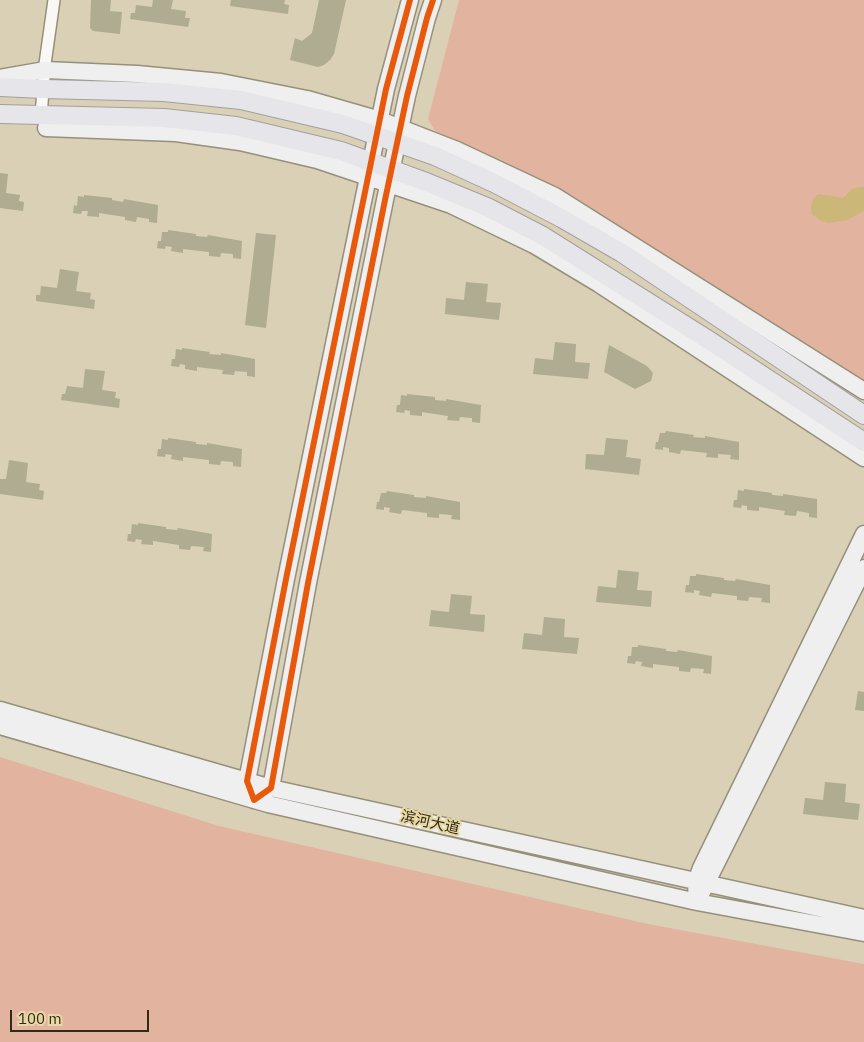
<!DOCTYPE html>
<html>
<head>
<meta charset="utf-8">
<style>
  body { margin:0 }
  #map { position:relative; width:864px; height:1042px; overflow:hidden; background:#d9d0b5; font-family:"IBM Plex Sans",sans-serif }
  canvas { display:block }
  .scale { position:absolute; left:10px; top:1010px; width:139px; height:22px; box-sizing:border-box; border:2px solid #302a16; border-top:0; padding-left:6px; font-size:15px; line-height:18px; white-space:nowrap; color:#302a16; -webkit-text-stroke:4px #e8d8a6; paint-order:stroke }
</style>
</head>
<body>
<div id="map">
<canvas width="864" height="1042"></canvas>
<div class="scale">100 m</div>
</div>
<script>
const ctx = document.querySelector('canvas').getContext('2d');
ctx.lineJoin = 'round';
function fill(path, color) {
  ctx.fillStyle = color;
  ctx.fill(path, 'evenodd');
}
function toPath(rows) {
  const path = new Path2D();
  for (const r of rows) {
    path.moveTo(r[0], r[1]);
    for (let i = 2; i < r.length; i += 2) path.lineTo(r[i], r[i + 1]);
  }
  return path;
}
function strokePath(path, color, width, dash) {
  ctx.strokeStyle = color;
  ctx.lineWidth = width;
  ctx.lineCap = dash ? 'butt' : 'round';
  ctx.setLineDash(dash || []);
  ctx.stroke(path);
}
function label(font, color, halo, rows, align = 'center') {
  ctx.font = font + ' "IBM Plex Sans","Noto Sans SC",sans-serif';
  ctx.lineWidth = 4;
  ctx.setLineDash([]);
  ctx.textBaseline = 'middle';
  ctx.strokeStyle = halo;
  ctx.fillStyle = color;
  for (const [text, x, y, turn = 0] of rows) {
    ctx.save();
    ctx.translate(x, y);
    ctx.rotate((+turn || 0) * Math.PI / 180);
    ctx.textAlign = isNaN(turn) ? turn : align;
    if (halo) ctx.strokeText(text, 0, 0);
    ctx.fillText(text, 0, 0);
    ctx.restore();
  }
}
const green = toPath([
  [459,0,864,0,864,383,550,186,436,132,428,119],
  [0,757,219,826,648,924,864,964,864,1042,0,1042]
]);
const water = toPath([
  [859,187,864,187,864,211,847,220,829,223,821,221,812,214,811,208,813,199,818,194,843,198,852,189]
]);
const building = toPath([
  [91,0,111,0,110,11,122,12,120,34,93,31,90,28],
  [153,0,173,0,171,9,186,11,185,18,190,18,188,27,130,19,131,13,135,13,136,5,152,7],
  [231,0,285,0,284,4,289,5,288,14,230,6],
  [319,0,346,0,334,54,330,60,324,65,318,67,290,60,295,38,302,41,312,33],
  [0,173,8,174,6,193,20,195,19,201,24,202,23,211,0,208],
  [84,195,112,198,112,200,123,202,124,199,158,205,157,223,149,222,149,219,137,217,136,222,125,220,125,217,99,213,99,217,87,216,88,211,82,211,81,214,73,213,74,205,77,206,78,196,84,197],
  [168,230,196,234,196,236,207,237,208,235,242,241,241,259,233,258,233,254,221,253,220,257,209,256,209,252,183,249,183,253,171,251,172,247,166,246,165,249,157,248,158,241,161,241,162,232,168,232],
  [256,233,276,235,266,328,245,325],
  [60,269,79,272,76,291,91,293,90,299,95,300,94,309,36,301,36,295,40,295,41,286,57,288],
  [466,282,488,284,486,302,501,303,499,320,445,314,446,298,464,300],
  [555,342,576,344,575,362,590,363,588,379,533,374,535,358,553,360],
  [609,345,647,366,653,373,651,381,635,389,604,372],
  [182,348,210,352,209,354,221,355,221,353,255,359,255,377,247,376,247,372,235,371,234,375,222,374,223,370,197,367,197,371,185,369,185,365,180,364,179,367,171,366,172,359,175,359,176,349,182,350],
  [85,369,105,371,102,390,116,392,115,398,120,399,119,408,61,400,62,394,65,394,67,386,83,388],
  [407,394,435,397,435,400,446,401,446,399,481,405,480,423,472,422,472,418,460,417,459,421,447,420,448,416,422,412,422,416,410,415,410,411,405,410,404,413,396,412,397,405,400,405,401,395,407,396],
  [666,431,694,435,693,437,705,438,705,436,739,442,739,460,730,459,731,455,718,454,718,458,706,457,707,453,681,450,680,454,669,452,669,448,663,447,663,450,655,449,656,442,658,442,660,433,665,433],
  [168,438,196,442,196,444,207,445,207,443,242,449,241,467,233,466,233,462,221,461,220,465,209,464,209,460,183,457,183,461,171,459,172,455,166,454,165,457,157,456,158,449,161,449,162,439,168,440],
  [606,438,628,440,626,457,641,459,639,475,585,469,586,454,604,455],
  [9,460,28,463,26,482,40,484,39,490,44,491,43,500,0,494,0,479,6,479],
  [744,489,772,493,772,495,783,496,783,494,817,499,817,518,809,517,809,513,797,511,796,516,784,515,785,511,759,507,759,511,747,510,747,506,742,505,741,508,733,507,734,500,737,500,738,490,744,491],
  [387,491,414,495,414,497,426,498,426,496,460,502,460,520,451,519,452,515,439,514,439,518,427,517,427,513,402,510,401,514,389,512,390,508,384,507,384,510,376,509,377,502,379,502,381,493,386,493],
  [138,523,166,527,166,529,177,530,178,528,212,534,211,552,203,551,204,547,191,546,190,550,179,549,179,545,153,541,153,545,141,544,142,540,136,539,135,542,127,541,128,534,131,534,132,524,138,525],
  [618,570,639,572,637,590,652,591,651,607,596,602,598,586,616,588],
  [696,574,724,578,724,580,735,581,736,579,770,585,770,603,761,602,762,598,749,597,748,601,737,600,737,596,712,593,711,597,699,595,700,591,694,590,694,593,685,592,686,585,689,585,690,576,696,576],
  [451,594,472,596,470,614,485,615,484,632,429,626,431,610,449,612],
  [544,617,565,619,564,637,579,638,577,654,522,649,524,633,542,635],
  [638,645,666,649,666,651,677,652,678,650,712,656,711,674,703,673,704,669,691,668,690,672,679,671,679,667,653,664,653,668,641,666,642,662,636,661,635,664,627,663,628,656,631,656,632,647,638,647],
  [858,691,864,692,864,711,855,710],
  [825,782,846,784,845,802,860,804,858,820,803,814,805,798,823,800]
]);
const street = toPath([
  [41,116,45,64,54,0]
]);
const secondary = toPath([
  [410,0,386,89,286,579,247,781,254,800,271,788,308,583,385,200,407,96,427,18,433,0],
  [0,78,45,70,137,74,221,82,307,99,380,120,457,150,555,196,864,391],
  [46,128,176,133,240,142,317,160,451,205,534,245,599,284,864,458],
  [864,534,701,868,696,882,697,902,864,568],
  [0,710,271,788,864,918],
  [0,726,268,804,697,902,864,933]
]);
const primary = toPath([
  [0,87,43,89,164,92,241,100,343,124,435,156,494,183,563,219,622,253,864,415],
  [0,114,164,118,236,126,341,151,426,182,487,207,543,236,707,339,864,442]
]);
const cycleway = toPath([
  [410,0,386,89,286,579,247,781,254,800,271,788,308,583,385,200,407,96,427,18,433,0]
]);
const streetNames = [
  ["滨河大道",430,823,13]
];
fill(green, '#e2b49f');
fill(water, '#cbb777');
fill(building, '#afac91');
strokePath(street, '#96907b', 14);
strokePath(secondary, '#96907b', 19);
strokePath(primary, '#a1a0a0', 20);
strokePath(street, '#f9f8f4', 11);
strokePath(secondary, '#efefef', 16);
strokePath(primary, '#e6e6ea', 18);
strokePath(cycleway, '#e8590c', 6);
label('15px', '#302a16', '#e8d8a6', streetNames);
</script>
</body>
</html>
